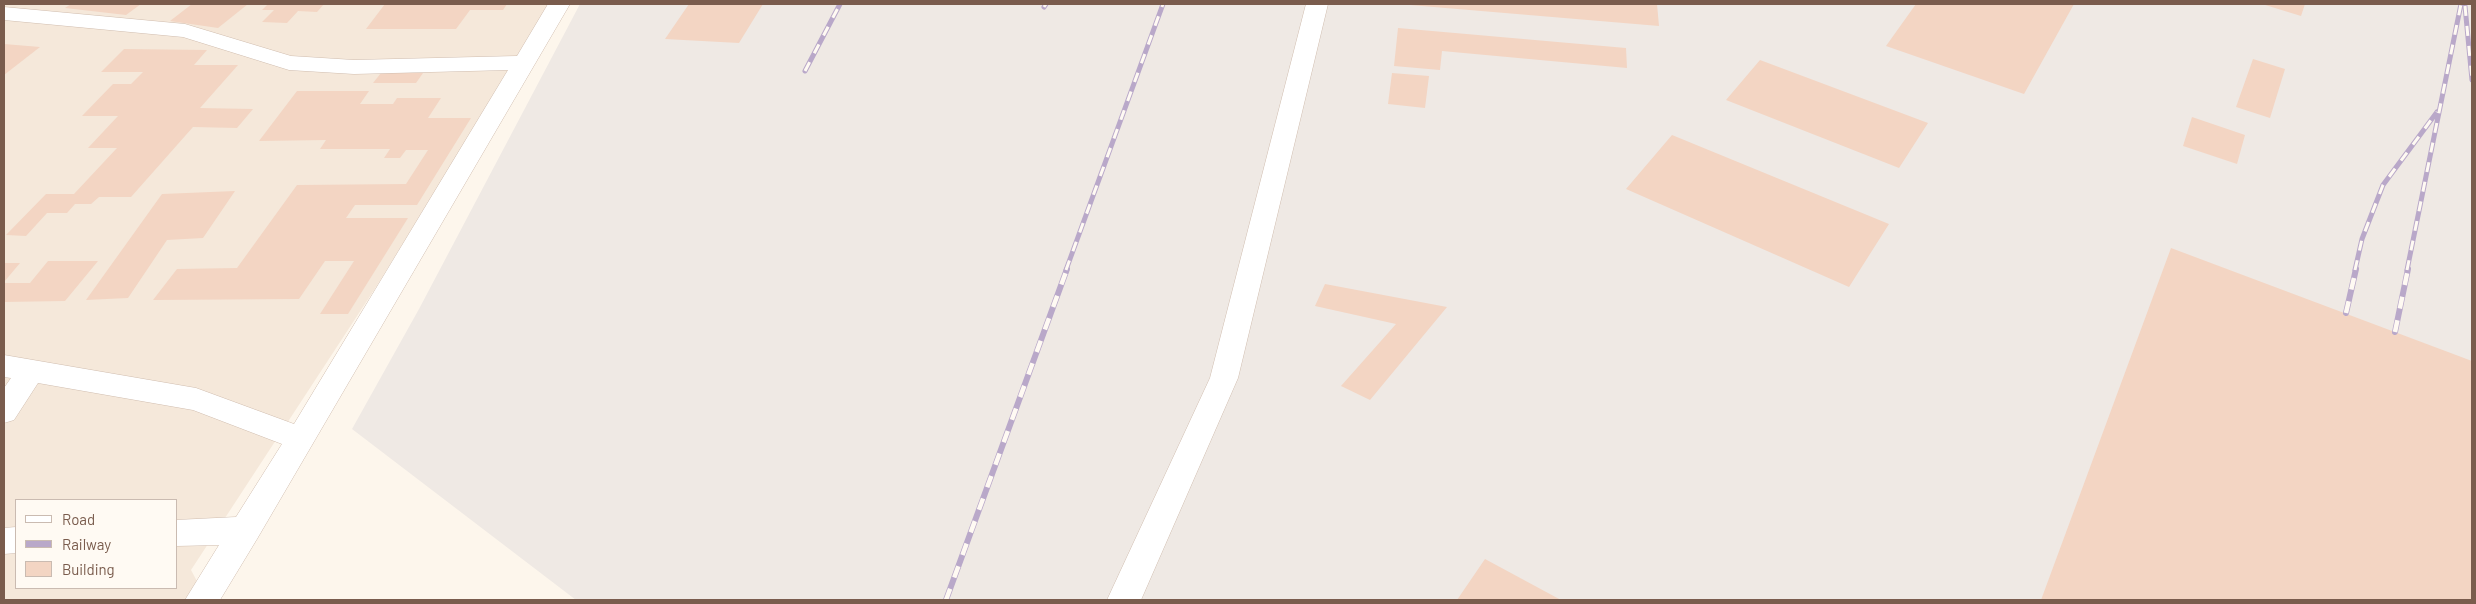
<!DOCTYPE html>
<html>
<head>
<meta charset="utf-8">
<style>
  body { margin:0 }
  #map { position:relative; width:2476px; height:604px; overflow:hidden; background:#fdf6ec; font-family:Barlow,sans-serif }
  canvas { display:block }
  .frame { position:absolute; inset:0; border:5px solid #7a5c4d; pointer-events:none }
  .legend { position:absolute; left:15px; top:499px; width:162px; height:90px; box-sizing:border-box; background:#fffaf3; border:1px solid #cabbb1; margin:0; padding:6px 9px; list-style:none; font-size:15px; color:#7a5c4d }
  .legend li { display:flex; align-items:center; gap:10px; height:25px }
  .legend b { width:25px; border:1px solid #cabbb1 }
</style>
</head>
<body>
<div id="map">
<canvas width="2476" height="604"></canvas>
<div class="frame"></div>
<ul class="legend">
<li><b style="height:6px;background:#fff"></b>Road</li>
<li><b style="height:6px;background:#b9a8c9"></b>Railway</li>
<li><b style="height:14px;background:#f3d5c3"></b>Building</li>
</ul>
</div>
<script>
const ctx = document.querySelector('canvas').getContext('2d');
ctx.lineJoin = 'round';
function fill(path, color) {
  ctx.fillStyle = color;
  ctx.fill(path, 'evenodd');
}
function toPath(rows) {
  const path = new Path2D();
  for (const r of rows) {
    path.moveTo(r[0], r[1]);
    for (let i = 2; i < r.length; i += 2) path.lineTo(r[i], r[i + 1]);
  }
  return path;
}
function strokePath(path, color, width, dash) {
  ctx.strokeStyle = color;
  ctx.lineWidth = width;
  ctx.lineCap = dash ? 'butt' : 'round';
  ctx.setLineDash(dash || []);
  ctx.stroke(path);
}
const residential = toPath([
  [4,4,551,4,376,287,191,570,207,600,4,600],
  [16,500,176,500,176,588,16,588]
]);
const industrial = toPath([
  [580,4,2472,4,2472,600,576,600,352,429,419,309]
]);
const building = toPath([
  [71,4,141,4,126,15,65,8],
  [192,4,248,4,218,28,170,21],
  [268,4,324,4,317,12,298,11,287,23,262,22,274,10,262,10],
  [385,4,507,4,503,10,470,10,456,29,366,29],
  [689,4,763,4,739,43,665,39],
  [1410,4,1657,4,1659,26,1410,5],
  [1916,4,2074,4,2024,94,1886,46],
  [2262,4,2305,4,2301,16],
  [1398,28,1626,48,1627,68,1442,51,1440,70,1394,66],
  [4,44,40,47,4,75],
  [124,49,207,50,194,65,238,65,200,108,253,109,237,128,193,127,131,197,99,197,91,204,75,204,67,213,47,213,26,236,6,235,46,194,74,194,117,148,88,148,118,116,82,116,113,84,131,84,143,72,101,72],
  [2253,59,2285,69,2270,118,2236,107],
  [1760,60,1928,123,1899,168,1726,100],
  [381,73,423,73,416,83,373,83],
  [1392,73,1429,76,1425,108,1388,104],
  [297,91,369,91,360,104,393,104,397,98,441,98,428,118,471,118,417,205,355,205,346,218,408,218,348,314,320,314,354,261,325,261,299,299,153,300,177,269,237,268,297,185,406,184,428,150,406,150,400,158,384,158,390,149,320,149,326,140,259,141],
  [2192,117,2245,135,2237,164,2183,146],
  [1672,135,1889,224,1849,287,1626,189],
  [235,191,203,238,167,240,128,298,86,300,162,194],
  [2171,248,2472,361,2472,600,2041,600],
  [48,261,98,261,65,301,4,302,4,283,30,283],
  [4,263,20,263,4,282],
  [1325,284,1447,307,1370,400,1341,386,1396,324,1315,306],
  [1485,559,1561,600,1457,600]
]);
const minor = toPath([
  [548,4,570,4,257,539,220,600,185,600,219,545,176,546,176,520,236,517,282,444,193,410,38,383,14,420,4,423,4,388,11,378,4,377,4,355,196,388,294,424,508,70,354,74,289,70,183,37,4,20,4,7,185,24,291,56,354,60,517,56,548,4],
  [1306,4,1328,4,1238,378,1141,600,1107,600,1210,378,1306,4],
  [16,527,16,553,4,554,4,528,16,527]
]);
const railFar1 = toPath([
  [2465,6,2472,80],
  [1044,7,1046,4],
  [805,71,840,4],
  [1066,270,1163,4],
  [2355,270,2362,239,2383,185,2437,112],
  [2407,270,2461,4]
]);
const rail = toPath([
  [2346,313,2356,269],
  [2395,332,2408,269],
  [946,600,1067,269]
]);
fill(residential, '#f5e8da');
fill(industrial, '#efe9e4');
fill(building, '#f3d5c3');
strokePath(minor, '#d1beb0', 1);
fill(minor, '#fff');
strokePath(railFar1, '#b9a8c9', 5);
strokePath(rail, '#b9a8c9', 6);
strokePath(railFar1, '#fffaf3', 3, [10]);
strokePath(rail, '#fffaf3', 4.5, [12]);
</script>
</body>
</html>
